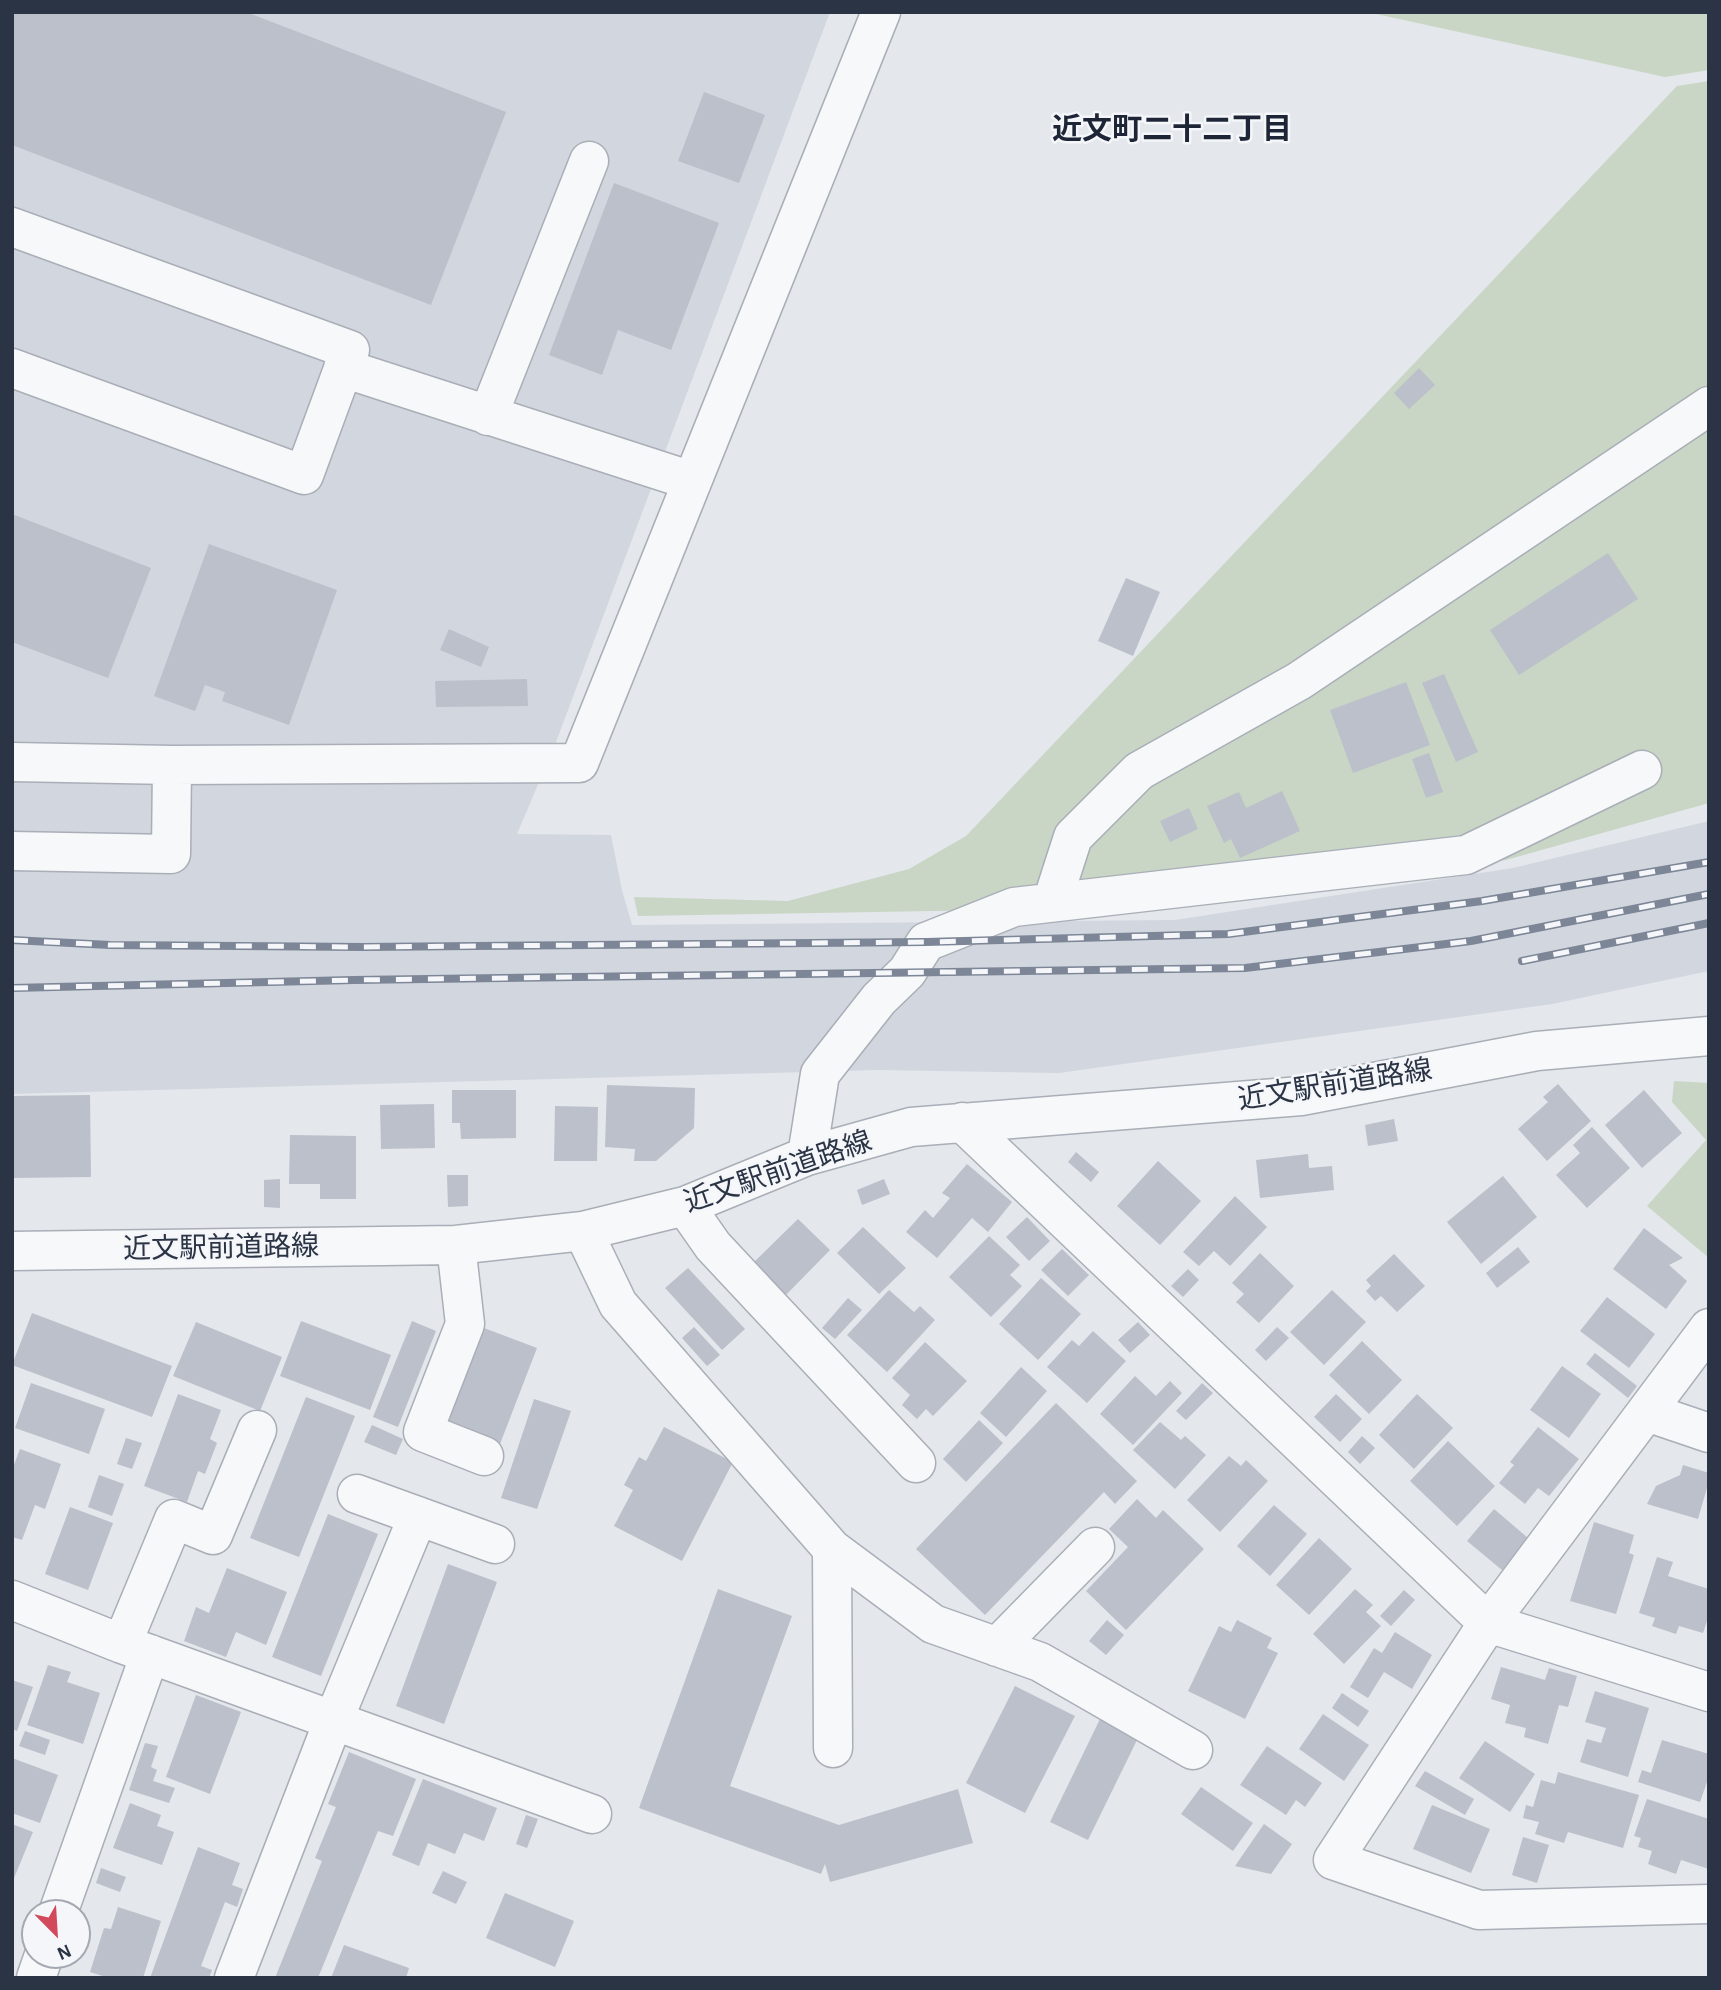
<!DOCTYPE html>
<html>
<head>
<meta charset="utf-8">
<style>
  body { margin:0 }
  #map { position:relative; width:1721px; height:1990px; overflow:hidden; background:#e4e7ec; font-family:"Alegreya Sans",sans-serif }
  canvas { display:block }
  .frame { position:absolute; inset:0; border:14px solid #2b3445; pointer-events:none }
  .north { position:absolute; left:21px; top:1899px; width:70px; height:70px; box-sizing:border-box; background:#f4f6f9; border:2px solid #a4a8b1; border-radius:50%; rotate:156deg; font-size:19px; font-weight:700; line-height:28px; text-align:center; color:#2b3445 }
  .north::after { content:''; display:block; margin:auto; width:24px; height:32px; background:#d1495b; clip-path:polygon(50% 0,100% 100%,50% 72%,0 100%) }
</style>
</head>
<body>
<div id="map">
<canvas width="1721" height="1990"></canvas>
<div class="frame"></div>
<div class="north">N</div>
</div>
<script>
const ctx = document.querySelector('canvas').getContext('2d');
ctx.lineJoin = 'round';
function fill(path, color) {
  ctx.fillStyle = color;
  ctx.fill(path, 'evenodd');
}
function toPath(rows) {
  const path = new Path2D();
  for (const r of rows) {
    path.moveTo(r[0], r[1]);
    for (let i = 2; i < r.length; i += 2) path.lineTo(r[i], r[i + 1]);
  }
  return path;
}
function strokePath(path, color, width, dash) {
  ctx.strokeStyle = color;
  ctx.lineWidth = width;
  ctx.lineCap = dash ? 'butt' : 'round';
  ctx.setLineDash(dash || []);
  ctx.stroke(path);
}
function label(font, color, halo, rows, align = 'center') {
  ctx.font = font + ' "Alegreya Sans","Noto Sans JP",sans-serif';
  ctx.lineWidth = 5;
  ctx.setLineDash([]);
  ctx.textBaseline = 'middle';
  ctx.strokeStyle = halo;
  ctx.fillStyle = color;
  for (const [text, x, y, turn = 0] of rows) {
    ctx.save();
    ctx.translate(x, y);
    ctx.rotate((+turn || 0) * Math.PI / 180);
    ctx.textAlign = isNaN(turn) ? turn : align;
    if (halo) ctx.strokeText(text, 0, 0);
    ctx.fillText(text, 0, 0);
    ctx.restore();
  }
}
const built = toPath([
  [12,12,830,12,556,742,517,834,611,835,622,890,632,925,1175,920,1513,868,1709,821,1709,971,1552,1004,1059,1073,877,1070,12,1094]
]);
const green = toPath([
  [1367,12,1709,12,1709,70,1665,77],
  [1709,81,1709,803,1506,860,1171,907,638,916,634,897,788,901,909,869,966,836,1677,86],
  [1674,1081,1709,1083,1709,1258,1647,1206,1706,1140,1672,1102]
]);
const building = toPath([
  [12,12,246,12,506,112,431,305,12,145],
  [704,92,765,115,739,183,678,161],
  [614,183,719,223,671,350,618,330,602,375,549,355],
  [1419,368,1435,385,1409,409,1394,393],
  [12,514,151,568,108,678,12,642],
  [209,544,337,590,289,725,222,701,225,692,205,685,195,711,154,696],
  [1608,553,1638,599,1519,675,1490,630],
  [1126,578,1160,592,1133,656,1098,641],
  [449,629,489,647,481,667,440,650],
  [1444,674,1478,752,1456,762,1422,683],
  [527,679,528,706,436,707,435,681],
  [1406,682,1430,745,1353,773,1330,710],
  [1429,753,1443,792,1426,798,1412,759],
  [1282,791,1300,831,1240,858,1231,839,1224,843,1207,806,1239,792,1246,808],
  [1189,808,1198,829,1170,842,1160,821],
  [1558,1084,1591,1121,1547,1161,1518,1129,1548,1102,1543,1097],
  [607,1085,695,1088,694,1128,656,1161,634,1161,635,1149,605,1147],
  [452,1090,516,1090,516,1138,461,1139,460,1123,452,1123],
  [1644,1090,1682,1133,1642,1168,1605,1125],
  [90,1095,91,1177,12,1178,12,1096],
  [434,1104,435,1148,381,1149,380,1105],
  [555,1106,598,1107,597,1161,554,1161],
  [1394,1119,1398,1141,1368,1146,1365,1125],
  [1592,1127,1630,1168,1587,1208,1556,1175,1580,1153,1573,1145],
  [290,1135,356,1136,356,1199,320,1199,320,1184,289,1184],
  [1076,1152,1099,1172,1091,1182,1068,1162],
  [1308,1154,1309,1168,1332,1166,1334,1190,1260,1198,1256,1160],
  [1158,1161,1201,1201,1160,1245,1117,1206],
  [967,1164,1012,1202,988,1232,972,1218,937,1258,906,1232,925,1210,933,1218,950,1198,942,1193],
  [447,1175,468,1175,468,1206,448,1207],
  [1503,1176,1537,1217,1481,1264,1447,1222],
  [280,1179,280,1208,264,1207,264,1180],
  [884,1179,890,1194,862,1205,857,1190],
  [1235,1196,1267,1227,1230,1266,1214,1251,1199,1266,1183,1252],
  [1027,1217,1050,1241,1029,1261,1006,1237],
  [798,1219,830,1250,784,1297,751,1265],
  [863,1227,906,1268,879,1294,837,1253],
  [1644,1228,1683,1258,1669,1265,1687,1281,1666,1309,1613,1269],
  [989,1236,1020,1265,1010,1275,1022,1286,991,1317,949,1277],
  [1518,1247,1530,1262,1497,1288,1486,1273],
  [1062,1249,1089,1275,1068,1296,1041,1270],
  [1260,1253,1294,1286,1259,1323,1236,1302,1244,1294,1232,1283],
  [1394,1254,1425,1286,1397,1312,1381,1296,1375,1301,1366,1291,1371,1286,1366,1280],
  [688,1268,745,1329,722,1350,665,1288],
  [1188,1269,1199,1280,1183,1297,1171,1286],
  [1041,1278,1081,1314,1038,1360,999,1324],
  [889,1290,914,1312,920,1306,935,1320,887,1372,847,1335],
  [1332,1290,1366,1322,1324,1365,1290,1332],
  [1607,1297,1655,1334,1629,1368,1580,1331],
  [848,1298,862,1310,835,1339,822,1328],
  [32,1313,172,1366,152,1417,12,1365],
  [301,1321,391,1355,370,1410,280,1376],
  [412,1321,436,1331,398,1427,373,1417],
  [196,1322,282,1357,260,1411,173,1376],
  [1138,1322,1150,1335,1130,1353,1118,1340],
  [694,1327,720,1355,707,1366,682,1338],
  [1277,1327,1289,1338,1266,1361,1255,1350],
  [484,1328,537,1348,500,1444,447,1424],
  [1093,1331,1126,1361,1087,1403,1047,1367,1072,1340,1079,1346],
  [1362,1341,1402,1380,1369,1414,1329,1375],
  [925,1342,967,1381,933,1416,926,1409,917,1419,902,1405,910,1395,892,1378],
  [1595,1353,1637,1386,1628,1398,1586,1364],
  [1562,1366,1601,1394,1569,1438,1530,1410],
  [1021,1367,1047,1391,1006,1437,980,1413],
  [1135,1376,1156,1396,1170,1381,1182,1393,1133,1445,1100,1414],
  [31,1383,105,1409,89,1454,15,1428],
  [1202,1383,1213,1393,1186,1420,1176,1411],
  [178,1394,221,1410,210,1439,217,1443,205,1474,198,1471,187,1502,144,1486],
  [1336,1394,1362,1419,1340,1442,1314,1417],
  [1417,1394,1453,1428,1414,1469,1379,1435],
  [306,1397,355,1416,299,1557,250,1538],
  [534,1399,571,1411,537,1509,501,1498],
  [1056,1403,1137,1481,1115,1504,1104,1492,985,1615,916,1549],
  [979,1420,1003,1443,966,1482,943,1459],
  [1160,1422,1181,1440,1185,1436,1206,1455,1175,1489,1133,1450],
  [372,1425,403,1439,396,1455,364,1442],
  [664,1427,733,1462,682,1561,614,1526,633,1490,624,1485,639,1457,646,1461],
  [1538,1427,1579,1459,1549,1496,1538,1488,1525,1504,1499,1483,1514,1465,1510,1462],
  [1362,1436,1375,1448,1360,1464,1348,1452],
  [126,1438,142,1443,132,1469,117,1464],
  [1448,1441,1495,1486,1457,1526,1410,1481],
  [20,1449,61,1464,45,1509,35,1505,22,1540,12,1537,12,1470],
  [1229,1456,1241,1466,1246,1460,1268,1481,1220,1532,1187,1500],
  [1683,1465,1709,1473,1709,1481,1698,1519,1647,1504,1656,1486,1680,1475],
  [99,1475,124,1484,112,1516,88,1507],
  [1137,1499,1156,1518,1163,1510,1204,1549,1126,1630,1086,1591,1128,1547,1109,1529],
  [1274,1505,1307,1534,1270,1576,1237,1546],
  [70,1507,113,1523,88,1590,45,1574],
  [1494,1509,1528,1538,1502,1570,1467,1541],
  [328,1514,378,1534,321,1676,272,1657],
  [1594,1522,1634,1535,1629,1553,1634,1555,1616,1614,1570,1601],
  [1319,1538,1352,1569,1309,1615,1276,1585],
  [1657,1557,1673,1562,1668,1576,1709,1589,1709,1615,1703,1633,1679,1626,1676,1634,1652,1626,1655,1618,1639,1613],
  [448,1564,497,1582,444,1724,396,1706],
  [227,1568,287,1592,266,1645,236,1632,226,1657,184,1641,196,1607,209,1613],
  [718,1589,792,1616,730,1786,839,1825,958,1789,973,1843,830,1882,825,1864,821,1874,639,1808],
  [1355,1589,1373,1605,1366,1612,1381,1626,1344,1664,1313,1634],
  [1404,1590,1415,1600,1391,1626,1380,1616],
  [1107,1620,1124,1635,1106,1655,1089,1641],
  [1237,1620,1272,1638,1267,1648,1278,1653,1245,1719,1188,1691,1219,1626,1231,1632],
  [1395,1632,1432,1655,1412,1689,1384,1672,1368,1698,1350,1687,1374,1648,1382,1653],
  [48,1665,71,1672,67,1682,100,1693,83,1744,27,1725],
  [1501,1667,1545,1680,1549,1668,1577,1676,1568,1707,1559,1705,1548,1744,1524,1737,1526,1728,1505,1723,1510,1705,1491,1699],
  [12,1680,33,1687,17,1731,12,1729],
  [1015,1686,1075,1716,1025,1813,966,1783],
  [1595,1691,1649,1708,1628,1777,1580,1762,1587,1739,1601,1743,1606,1728,1585,1722],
  [1342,1693,1369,1711,1358,1727,1332,1708],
  [196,1695,241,1712,210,1794,166,1777],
  [1323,1714,1369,1745,1344,1781,1299,1749],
  [1100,1719,1138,1738,1088,1840,1050,1822],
  [25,1731,50,1740,45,1755,19,1746],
  [1662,1740,1709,1754,1709,1776,1700,1802,1638,1782,1642,1770,1651,1773],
  [1485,1741,1535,1774,1510,1812,1459,1778],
  [145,1743,158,1746,151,1767,157,1770,153,1781,175,1788,169,1803,129,1790],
  [1267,1746,1322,1783,1305,1807,1296,1800,1286,1815,1240,1785],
  [349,1752,416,1779,393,1836,378,1831,318,1978,275,1978,322,1861,315,1858,336,1807,328,1804],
  [12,1758,58,1775,40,1823,12,1813],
  [1425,1771,1474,1799,1465,1815,1415,1786],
  [1558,1772,1639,1795,1623,1848,1568,1832,1564,1843,1535,1834,1539,1822,1523,1818,1526,1805,1533,1807,1541,1780,1555,1784],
  [423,1779,497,1808,484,1841,464,1833,455,1854,428,1843,419,1866,392,1855],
  [1201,1787,1253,1823,1233,1851,1181,1814],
  [1647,1799,1709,1819,1709,1869,1681,1860,1676,1874,1648,1864,1652,1851,1638,1847,1641,1838,1634,1836],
  [130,1803,161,1815,157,1826,174,1832,162,1865,113,1848],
  [1432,1805,1490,1829,1471,1873,1413,1849],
  [526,1815,538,1819,527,1848,516,1844],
  [12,1824,33,1832,12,1883],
  [1264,1824,1292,1844,1271,1874,1235,1866],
  [1523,1837,1549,1845,1537,1883,1512,1875],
  [198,1847,240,1863,232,1885,243,1889,237,1907,225,1902,201,1966,212,1970,209,1978,150,1978],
  [101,1868,126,1877,120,1892,96,1883],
  [443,1871,467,1882,456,1904,432,1893],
  [505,1893,574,1921,555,1967,486,1938],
  [118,1907,161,1921,143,1978,109,1978,90,1972,104,1928,111,1929],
  [344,1945,409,1968,406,1978,331,1978]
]);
const minor = toPath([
  [12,227,350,350,304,475,12,368],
  [343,368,692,481],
  [488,416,589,161],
  [12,762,172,765,579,763,881,12],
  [12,851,171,854,172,765],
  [1052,902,1073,837,1139,771,1299,681,1709,406],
  [962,1122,1488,1623,1709,1692],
  [807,1156,820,1074,879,999,907,972,926,942,1014,907,1466,855,1642,770],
  [685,1206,713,1246,916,1463],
  [583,1231,618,1304,832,1549,833,1748],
  [456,1245,465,1324,423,1432,484,1456],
  [12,1251,456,1245,583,1231,685,1206,807,1156,911,1127,1301,1096,1537,1051,1709,1036],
  [1709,1328,1488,1623,1333,1860,1479,1910,1709,1904],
  [1647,1412,1709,1433],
  [357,1494,495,1544],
  [832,1549,933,1624,1040,1662,1193,1750],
  [12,1600,122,1644,592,1814],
  [122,1644,174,1519,213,1535,257,1430],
  [997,1647,1095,1547],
  [58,1913,150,1654],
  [36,1978,44,1955],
  [234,1978,334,1719,418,1516]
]);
const rail = toPath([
  [12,940,110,945,363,947,926,942,1228,934,1482,901,1709,862],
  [1522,961,1709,923],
  [12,988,354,980,1245,968,1471,941,1709,894]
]);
const streetNames = [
  ["近文駅前道路線",1335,1085,-9],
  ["近文駅前道路線",778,1172,-19],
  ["近文駅前道路線",221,1248,-1]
];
const neighbourhoodNames = [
  ["近文町二十二丁目",1172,130]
];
fill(built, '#d2d6de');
fill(green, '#c9d6c5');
fill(building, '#bbc0ca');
strokePath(minor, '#a9aeb7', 41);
strokePath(minor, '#f7f8fa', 38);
strokePath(rail, '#7d8696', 8);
strokePath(rail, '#f4f6f9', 5, [16]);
label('28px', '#2b3445', '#f4f6f9', streetNames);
label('bold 30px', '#1d2536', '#f4f6f9', neighbourhoodNames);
</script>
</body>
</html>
